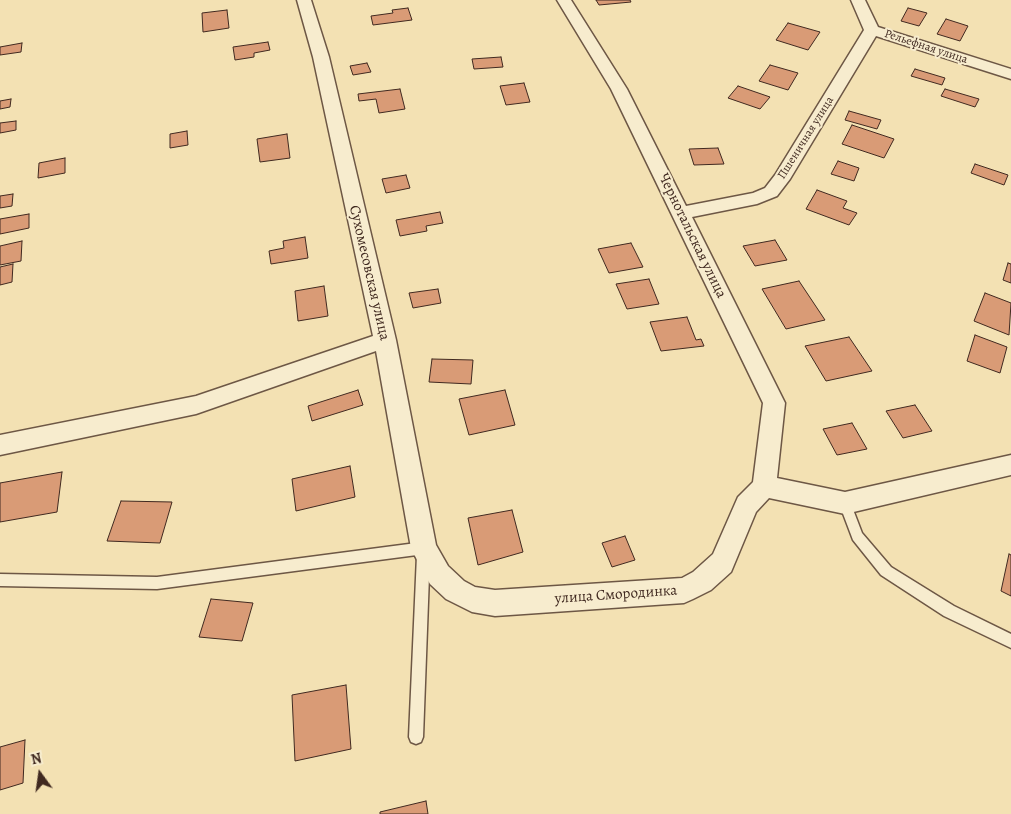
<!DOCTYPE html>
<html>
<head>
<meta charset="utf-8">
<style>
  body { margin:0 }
  #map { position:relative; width:1011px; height:814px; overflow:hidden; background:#f3e1b3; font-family:Alegreya,serif }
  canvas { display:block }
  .north { position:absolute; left:15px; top:749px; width:50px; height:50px; -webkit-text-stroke:4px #f7ecce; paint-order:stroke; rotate:346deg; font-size:14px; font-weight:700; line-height:20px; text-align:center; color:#402920 }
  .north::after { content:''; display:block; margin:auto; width:18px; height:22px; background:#402920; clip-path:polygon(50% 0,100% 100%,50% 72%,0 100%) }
</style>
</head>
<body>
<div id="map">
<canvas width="1011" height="814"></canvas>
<div class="north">N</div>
</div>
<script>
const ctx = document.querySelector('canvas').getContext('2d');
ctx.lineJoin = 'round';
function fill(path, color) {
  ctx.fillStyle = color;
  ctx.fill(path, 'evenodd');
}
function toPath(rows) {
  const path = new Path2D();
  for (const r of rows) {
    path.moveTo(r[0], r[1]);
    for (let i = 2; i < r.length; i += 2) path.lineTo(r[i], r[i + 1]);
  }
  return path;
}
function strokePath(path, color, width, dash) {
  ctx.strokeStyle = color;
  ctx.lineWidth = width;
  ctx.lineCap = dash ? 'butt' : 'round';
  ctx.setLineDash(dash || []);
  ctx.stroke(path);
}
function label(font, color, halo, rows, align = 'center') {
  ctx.font = font + ' Alegreya,serif';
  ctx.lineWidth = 4;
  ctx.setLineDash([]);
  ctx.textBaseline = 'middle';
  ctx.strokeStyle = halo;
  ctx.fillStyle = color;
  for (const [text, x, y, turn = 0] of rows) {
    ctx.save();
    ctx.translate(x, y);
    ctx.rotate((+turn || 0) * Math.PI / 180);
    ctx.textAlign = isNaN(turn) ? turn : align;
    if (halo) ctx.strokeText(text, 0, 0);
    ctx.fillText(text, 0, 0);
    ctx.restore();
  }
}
const building = toPath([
  [596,0,630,0,631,2,599,5,596,0],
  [408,8,412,20,373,25,371,16,393,13,392,10,408,8],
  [908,8,927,13,919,26,901,21,908,8],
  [227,10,229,28,203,32,202,13,227,10],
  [946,19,968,26,960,41,937,34,946,19],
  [788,23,820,32,808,50,776,40,788,23],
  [268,42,270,50,254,53,254,57,235,60,233,47,268,42],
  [22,43,21,52,0,55,0,47,22,43],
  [501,57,503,67,474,69,472,59,501,57],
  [367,63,371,72,353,75,350,66,367,63],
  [770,65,798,73,788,90,759,81,770,65],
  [915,69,945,78,942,85,911,76,915,69],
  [524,83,530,102,506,105,500,86,524,83],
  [738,86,770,97,760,109,728,98,738,86],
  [400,89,405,109,379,113,376,99,359,101,358,94,400,89],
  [945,89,979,99,975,107,941,96,945,89],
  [11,99,10,107,0,109,0,101,11,99],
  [849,111,881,120,877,129,845,120,849,111],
  [16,121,16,130,0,133,0,123,16,121],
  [852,125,894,139,884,158,842,144,852,125],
  [187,131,188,145,170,148,170,134,187,131],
  [287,134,290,158,260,162,257,139,287,134],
  [718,148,724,164,694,165,689,149,718,148],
  [65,158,65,173,38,178,39,163,65,158],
  [838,161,859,168,854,181,831,174,838,161],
  [975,164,1008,175,1004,185,971,173,975,164],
  [406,175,410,188,386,193,382,179,406,175],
  [817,190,847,201,843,208,857,213,849,225,806,209,817,190],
  [13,194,12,206,0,208,0,196,13,194],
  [440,212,443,223,426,226,427,231,400,236,396,220,440,212],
  [29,214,29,228,0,234,0,219,29,214],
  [305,237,308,258,271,264,269,251,284,248,283,241,305,237],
  [775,240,787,260,755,266,743,246,775,240],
  [22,241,21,261,0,265,0,246,22,241],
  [631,243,643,267,609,273,598,249,631,243],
  [1008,263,1011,264,1011,283,1003,280,1008,263],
  [13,264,12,282,0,285,0,267,13,264],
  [649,279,659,304,627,309,616,284,649,279],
  [799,281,825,320,786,329,762,289,799,281],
  [324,286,328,316,298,321,295,291,324,286],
  [438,289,441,303,413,308,409,293,438,289],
  [985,293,1011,303,1009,335,974,321,985,293],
  [687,317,696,340,701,339,704,346,661,351,650,322,687,317],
  [975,335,1007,347,1000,373,967,361,975,335],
  [849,337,872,371,826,381,805,346,849,337],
  [432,359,473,360,471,384,429,382,432,359],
  [358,390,363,405,312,421,308,406,358,390],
  [505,390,515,425,469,435,459,399,505,390],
  [915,405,932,431,903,438,886,411,915,405],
  [852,423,867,449,837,455,823,429,852,423],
  [350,466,355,497,296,511,292,479,350,466],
  [62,472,57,512,0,522,0,483,62,472],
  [121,501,172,502,160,543,107,541,121,501],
  [512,510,523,552,478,565,468,518,512,510],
  [625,536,635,560,612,567,602,543,625,536],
  [1009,554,1011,555,1011,596,1001,591,1009,554],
  [211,599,253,603,242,641,199,637,211,599],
  [346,685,351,749,295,761,292,695,346,685],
  [25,740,23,783,0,790,0,747,25,740],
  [426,801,428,814,380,814,380,812,426,801]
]);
const lane = toPath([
  [845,498,849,499,862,533,891,567,954,606,1011,634,1011,648,944,616,881,575,853,540,839,503,841,499,845,498],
  [424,542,428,544,430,548,423,737,421,742,416,744,411,742,409,737,417,555,157,589,0,586,0,574,157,577,424,542]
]);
const street = toPath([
  [297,0,311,0,329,57,396,340,436,545,448,566,464,581,475,587,495,590,682,578,693,572,713,554,738,497,753,482,763,403,611,89,557,0,571,0,627,89,686,206,753,193,765,188,775,175,864,30,851,0,865,0,878,27,1011,69,1011,79,876,36,790,179,777,196,757,204,692,217,785,403,777,478,845,492,1011,455,1011,475,845,514,769,498,756,512,731,572,711,590,693,599,684,603,495,616,472,612,446,599,430,584,415,556,411,548,376,351,196,414,0,455,0,435,196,396,373,336,313,57,297,0]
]);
const farStreetnames = [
  ["Рельефная улица",926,47,18],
  ["Пшеничная улица",806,138,-58]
];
const streetNames = [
  ["Чернотальская улица",692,236,64],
  ["Сухомесовская улица",369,273,77],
  ["улица Смородинка",616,595,-4]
];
fill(building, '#d99b76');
strokePath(building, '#402920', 1);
strokePath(lane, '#6d5745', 3);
strokePath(street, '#6d5745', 3);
fill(lane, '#f7ecce');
fill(street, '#f7ecce');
label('12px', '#402920', '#f7ecce', farStreetnames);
label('15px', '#402920', '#f7ecce', streetNames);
</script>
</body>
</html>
